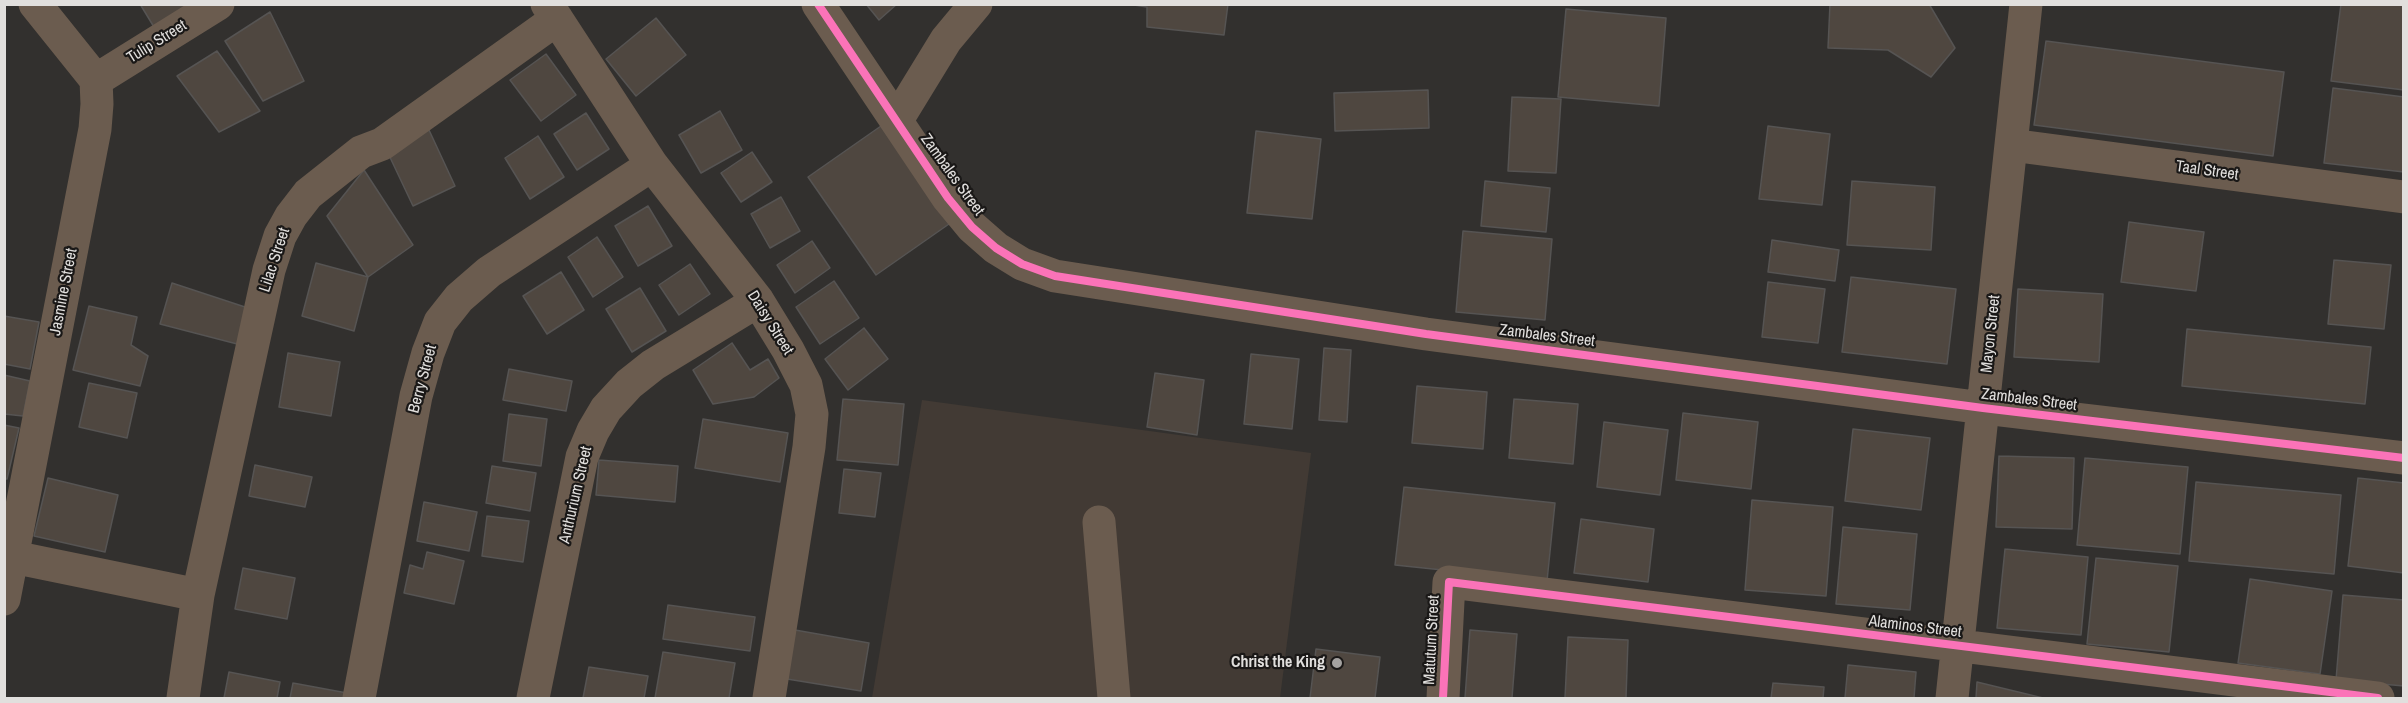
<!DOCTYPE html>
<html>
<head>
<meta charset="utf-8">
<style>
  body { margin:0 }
  #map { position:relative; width:2408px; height:703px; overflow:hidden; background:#32302e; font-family:"Archivo Narrow",sans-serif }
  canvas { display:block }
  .frame { position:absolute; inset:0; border:6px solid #e1dfdd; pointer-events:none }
</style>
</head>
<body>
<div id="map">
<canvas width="2408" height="703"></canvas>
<div class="frame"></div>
</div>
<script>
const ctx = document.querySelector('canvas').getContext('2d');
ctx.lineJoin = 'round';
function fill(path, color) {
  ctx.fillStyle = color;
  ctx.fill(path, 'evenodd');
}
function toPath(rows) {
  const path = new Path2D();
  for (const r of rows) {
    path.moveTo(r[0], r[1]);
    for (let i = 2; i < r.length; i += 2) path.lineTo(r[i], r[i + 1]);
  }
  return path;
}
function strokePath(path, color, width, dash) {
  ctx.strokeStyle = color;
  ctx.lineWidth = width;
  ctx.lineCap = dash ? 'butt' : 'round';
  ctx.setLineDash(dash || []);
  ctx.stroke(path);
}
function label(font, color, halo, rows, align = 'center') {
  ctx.font = font + ' "Archivo Narrow",sans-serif';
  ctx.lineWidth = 4.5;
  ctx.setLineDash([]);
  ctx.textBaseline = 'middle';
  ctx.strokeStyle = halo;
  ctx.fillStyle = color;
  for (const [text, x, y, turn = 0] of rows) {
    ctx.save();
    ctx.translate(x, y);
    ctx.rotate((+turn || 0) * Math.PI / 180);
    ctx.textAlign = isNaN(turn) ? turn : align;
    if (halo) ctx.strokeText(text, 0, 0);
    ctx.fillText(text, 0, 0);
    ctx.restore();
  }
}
const built = toPath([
  [922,400,1311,453,1280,698,872,698]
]);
const building = toPath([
  [140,4,195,4,157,32,140,4],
  [866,4,897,4,879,20,866,4],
  [1228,4,1224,35,1147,27,1147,7,1134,5,1228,4],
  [1830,4,1929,4,1955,48,1931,77,1888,50,1828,48,1830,4],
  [2341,4,2404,4,2404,90,2331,81,2341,4],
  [1566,9,1666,18,1659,106,1558,97,1566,9],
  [270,12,304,81,263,101,225,41,270,12],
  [656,18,686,55,636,96,606,59,656,18],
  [2046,41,2284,72,2273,156,2034,125,2046,41],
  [217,51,260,111,219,132,177,76,217,51],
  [546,54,576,95,541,121,510,80,546,54],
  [2333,88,2404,97,2404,172,2324,163,2333,88],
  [1428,90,1429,128,1335,131,1334,93,1428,90],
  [1512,97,1561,99,1556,173,1508,171,1512,97],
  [720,111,742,150,701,173,679,135,720,111],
  [586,113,609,149,577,170,554,134,586,113],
  [881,126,949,224,876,275,808,177,881,126],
  [1768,126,1830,134,1822,205,1759,199,1768,126],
  [429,130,455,186,413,206,387,151,429,130],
  [1256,131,1321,139,1312,219,1247,213,1256,131],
  [538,136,564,177,530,199,505,158,538,136],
  [752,152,772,182,741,202,721,173,752,152],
  [364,170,413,245,368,277,327,216,364,170],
  [1485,181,1550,188,1546,232,1481,226,1485,181],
  [1852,181,1935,187,1931,250,1847,245,1852,181],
  [781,197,800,231,770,248,751,214,781,197],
  [648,206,672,246,638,266,615,226,648,206],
  [2129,222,2204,232,2196,291,2121,282,2129,222],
  [1463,231,1552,239,1545,320,1456,312,1463,231],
  [597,237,623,277,593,297,568,257,597,237],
  [1772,240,1839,250,1835,281,1768,272,1772,240],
  [812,241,830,268,795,293,777,265,812,241],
  [2334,260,2391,265,2384,329,2328,324,2334,260],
  [316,263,368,277,354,331,302,316,316,263],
  [690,264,710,294,679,315,659,285,690,264],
  [561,272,584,310,547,334,523,296,561,272],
  [1851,277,1956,289,1947,364,1842,352,1851,277],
  [834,281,859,318,820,344,796,307,834,281],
  [1768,282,1825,289,1818,343,1762,337,1768,282],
  [172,283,245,307,241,345,160,324,172,283],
  [640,288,666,331,632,352,606,309,640,288],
  [2018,289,2103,294,2099,362,2014,357,2018,289],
  [89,306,137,317,131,345,148,356,140,386,73,370,89,306],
  [4,316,39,322,30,369,4,364,4,316],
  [864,328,888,359,848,390,825,359,864,328],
  [2187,329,2371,347,2365,404,2182,386,2187,329],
  [732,343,750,370,768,359,779,378,754,397,713,404,693,370,732,343],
  [1324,348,1351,350,1347,422,1319,420,1324,348],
  [288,353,340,362,331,416,279,407,288,353],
  [1251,354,1299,359,1292,429,1244,424,1251,354],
  [509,369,572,381,566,411,503,400,509,369],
  [1155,373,1204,380,1197,435,1147,427,1155,373],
  [4,375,30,381,23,416,4,414,4,375],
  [89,383,137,393,127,438,79,427,89,383],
  [1417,386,1487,392,1483,449,1412,443,1417,386],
  [843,399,904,404,898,465,837,460,843,399],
  [1514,399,1578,404,1573,464,1509,458,1514,399],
  [1683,413,1758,422,1751,489,1676,480,1683,413],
  [509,414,547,419,541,466,503,461,509,414],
  [703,419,788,433,780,482,695,468,703,419],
  [1604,422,1668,430,1660,495,1597,487,1604,422],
  [4,425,19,428,7,479,4,479,4,425],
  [1853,429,1930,438,1921,510,1845,501,1853,429],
  [1999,456,2074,458,2072,529,1996,527,1999,456],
  [2085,458,2188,467,2180,554,2077,545,2085,458],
  [599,460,678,466,675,502,596,495,599,460],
  [255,465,312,477,305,507,249,496,255,465],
  [492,466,536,473,530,511,486,503,492,466],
  [844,469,881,473,875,517,839,513,844,469],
  [48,478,118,495,105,552,34,536,48,478],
  [2358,478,2404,483,2404,573,2348,566,2358,478],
  [2196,482,2341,495,2334,574,2189,561,2196,482],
  [1404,487,1555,503,1547,581,1395,565,1404,487],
  [1752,500,1833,507,1826,596,1745,590,1752,500],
  [424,502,477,512,469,551,417,541,424,502],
  [487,516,529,521,523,562,482,556,487,516],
  [1581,519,1654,529,1648,582,1574,573,1581,519],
  [1843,527,1917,534,1910,610,1836,604,1843,527],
  [2005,549,2088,557,2081,635,1997,628,2005,549],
  [427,552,464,561,454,604,404,593,410,565,423,569,427,552],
  [2096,558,2178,566,2169,652,2087,644,2096,558],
  [243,568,295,578,287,619,235,609,243,568],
  [2250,579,2332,591,2320,674,2238,663,2250,579],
  [2343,595,2404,600,2404,686,2336,680,2343,595],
  [668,605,755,617,750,651,663,639,668,605],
  [795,630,869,643,861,691,787,679,795,630],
  [1470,630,1517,634,1512,698,1465,698,1470,630],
  [1568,637,1628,640,1626,698,1565,698,1568,637],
  [1316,649,1380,657,1375,698,1310,698,1316,649],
  [663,652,735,663,729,698,655,698,663,652],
  [1848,665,1916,672,1914,698,1845,698,1848,665],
  [589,667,648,676,644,698,583,698,589,667],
  [229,672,280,682,277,698,224,698,229,672],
  [1977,682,2043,698,1976,698,1977,682],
  [293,683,347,693,346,698,290,698,293,683],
  [1773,683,1824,687,1823,698,1771,698,1773,683]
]);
const minor = toPath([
  [547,4,652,165,758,301,788,350,806,385,812,414,809,447,769,698],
  [818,4,948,198,972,227,996,248,1022,264,1055,276,1426,334,1983,408,2404,458],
  [96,80,218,4],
  [897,120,946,40,976,4],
  [2011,145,2404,197],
  [1099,522,1114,698],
  [13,557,198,595],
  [4,599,95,129,97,104,96,80,35,4],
  [183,698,198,595,269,270,280,236,291,216,308,194,361,152,382,144,557,19],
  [359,698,416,396,428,353,440,322,459,298,489,272,652,165],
  [533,698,582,457,593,431,606,409,629,384,653,365,758,301],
  [1443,698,1449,582,2378,698],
  [1952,698,2026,4]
]);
const cycleway = toPath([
  [818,4,948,198,972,227,996,248,1022,264,1055,276,1426,334,1983,408,2404,458],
  [1443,698,1449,582,2378,698]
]);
const markers = [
  [1337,663,6,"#a4a2a0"]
];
const streetNames = [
  ["Tulip Street",157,42,-32],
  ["Taal Street",2207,171,8],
  ["Zambales Street",952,175,54],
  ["Lilac Street",275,260,-72],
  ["Jasmine Street",64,292,-79],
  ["Daisy Street",770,323,58],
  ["Mayon Street",1991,334,-84],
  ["Zambales Street",1547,336,7],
  ["Berry Street",423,379,-75],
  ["Zambales Street",2029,400,7],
  ["Anthurium Street",576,495,-77],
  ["Alaminos Street",1915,627,7],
  ["Matutum Street",1432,640,-87]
];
const poiNames = [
  ["Christ the King",1325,663]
];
fill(built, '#423a34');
fill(building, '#4f4740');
strokePath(building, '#565453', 1.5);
strokePath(minor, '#6b5c4f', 33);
strokePath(cycleway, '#fb73b8', 8);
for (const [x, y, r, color] of markers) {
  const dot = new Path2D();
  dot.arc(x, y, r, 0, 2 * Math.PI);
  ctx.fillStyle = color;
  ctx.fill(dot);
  strokePath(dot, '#1a1817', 2);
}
label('16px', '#e1dfdd', '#1a1817', streetNames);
label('bold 16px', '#e1dfdd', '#1a1817', poiNames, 'right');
</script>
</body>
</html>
